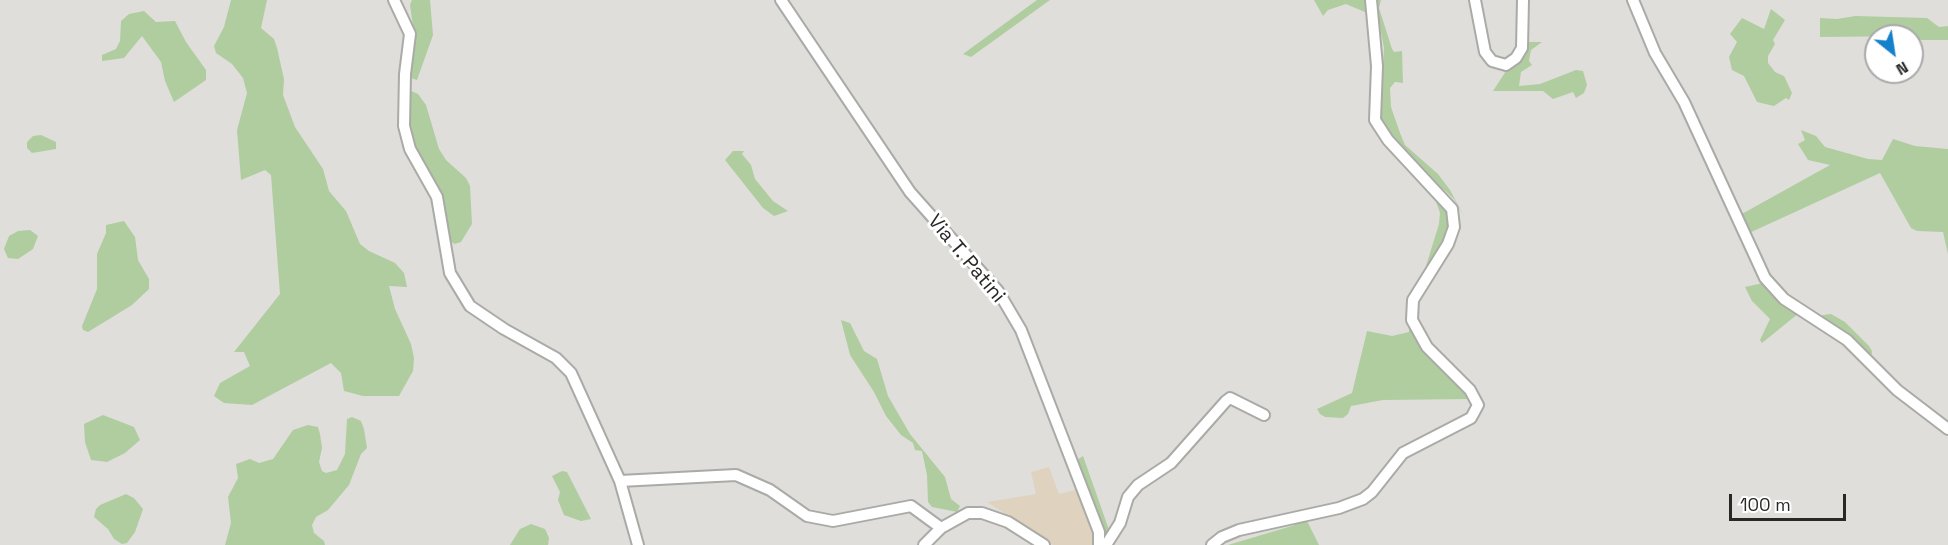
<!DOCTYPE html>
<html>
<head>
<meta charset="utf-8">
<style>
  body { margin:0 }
  #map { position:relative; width:1948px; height:545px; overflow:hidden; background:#dfdedb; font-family:"Space Grotesk",sans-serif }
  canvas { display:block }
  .north { position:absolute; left:1864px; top:24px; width:60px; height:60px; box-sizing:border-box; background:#fff; border:2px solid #a9a9a9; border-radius:50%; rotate:150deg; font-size:16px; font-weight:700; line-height:24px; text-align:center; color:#282827 }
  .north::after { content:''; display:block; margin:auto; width:21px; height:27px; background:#1581cb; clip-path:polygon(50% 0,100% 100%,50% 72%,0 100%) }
  .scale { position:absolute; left:1729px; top:494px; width:117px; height:27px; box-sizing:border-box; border:3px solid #282827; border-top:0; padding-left:8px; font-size:18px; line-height:21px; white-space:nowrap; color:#282827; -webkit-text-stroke:4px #fff; paint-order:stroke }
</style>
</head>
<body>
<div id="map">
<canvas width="1948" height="545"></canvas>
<div class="north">N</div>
<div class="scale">100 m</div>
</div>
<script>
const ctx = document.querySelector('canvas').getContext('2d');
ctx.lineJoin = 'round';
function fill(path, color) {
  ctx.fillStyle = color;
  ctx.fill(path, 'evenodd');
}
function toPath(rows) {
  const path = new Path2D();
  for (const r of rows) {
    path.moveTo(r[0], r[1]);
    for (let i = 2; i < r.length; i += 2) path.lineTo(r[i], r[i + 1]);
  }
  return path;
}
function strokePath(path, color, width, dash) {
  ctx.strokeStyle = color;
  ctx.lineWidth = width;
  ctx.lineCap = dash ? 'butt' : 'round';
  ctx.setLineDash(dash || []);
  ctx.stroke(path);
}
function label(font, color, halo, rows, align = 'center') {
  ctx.font = font + ' "Space Grotesk",sans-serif';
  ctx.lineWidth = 6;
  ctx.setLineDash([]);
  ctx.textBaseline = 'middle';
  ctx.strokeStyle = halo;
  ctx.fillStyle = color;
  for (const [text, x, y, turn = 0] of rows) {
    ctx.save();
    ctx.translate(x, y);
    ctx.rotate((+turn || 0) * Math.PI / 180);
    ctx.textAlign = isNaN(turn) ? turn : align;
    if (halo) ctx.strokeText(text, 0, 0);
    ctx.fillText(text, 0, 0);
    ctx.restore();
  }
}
const commercial = toPath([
  [1049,467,1059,494,1079,489,1096,532,1097,545,1053,545,987,502,1036,494,1031,472]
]);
const green = toPath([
  [231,0,267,0,261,28,274,39,277,48,284,79,283,95,295,127,323,169,329,191,346,211,360,244,369,251,395,263,404,273,407,287,389,286,395,309,411,344,414,358,413,371,399,396,363,396,344,391,341,373,331,363,252,405,224,403,214,396,220,383,250,366,244,352,234,352,280,294,271,175,265,170,241,180,237,130,247,93,243,78,232,64,216,53,214,46,224,27],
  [430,0,433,35,417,80,407,77,413,26,410,5,412,0],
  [1037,0,1050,0,971,57,963,54],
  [1314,0,1366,0,1367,13,1346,4,1328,10,1323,16],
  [1375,0,1381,0,1379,8,1392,49,1394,52,1402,51,1403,83,1395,82,1390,88,1391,107,1400,133,1405,145,1438,174,1450,190,1465,218,1454,199,1402,151,1380,120,1384,48],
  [1771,9,1785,20,1773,40,1775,44,1768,56,1768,63,1775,72,1784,76,1792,93,1789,100,1786,98,1774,106,1757,102,1744,76,1732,70,1729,57,1737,42,1730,34,1742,18,1764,29],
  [144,11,156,22,175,21,186,42,206,70,206,80,174,102,165,81,161,62,142,36,124,58,102,61,102,55,116,49,120,41,121,21,129,14],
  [1855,16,1927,18,1939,27,1948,26,1948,40,1912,40,1912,36,1820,37,1820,18,1837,19],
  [1527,42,1542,42,1531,50,1529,61,1532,65,1521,72,1519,86,1540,84,1576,70,1583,71,1587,85,1584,93,1576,98,1573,92,1553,99,1543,91,1493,91,1506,71,1523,59],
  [409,90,418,94,426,105,439,149,446,160,466,178,470,186,472,224,461,242,455,244,447,240,415,154,408,126],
  [1801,130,1816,136,1825,147,1868,159,1882,160,1893,139,1915,146,1948,149,1948,254,1943,232,1917,231,1911,228,1880,173,1747,234,1740,215,1830,165,1808,160,1798,144,1805,140],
  [41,135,56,142,56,149,32,153,27,148,27,142,33,136],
  [733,151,744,151,742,154,751,165,755,179,773,201,788,211,774,216,763,208,725,160],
  [1433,193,1445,204,1451,225,1422,279,1439,224,1440,213],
  [124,221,135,237,138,260,149,279,149,289,132,305,88,332,83,330,82,326,97,289,97,254,106,233,106,225],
  [30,230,38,236,33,249,18,259,8,258,4,249,9,236,18,231],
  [1763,283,1778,299,1799,313,1762,343,1760,340,1770,319,1752,301,1745,287],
  [1831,314,1845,322,1869,346,1872,351,1871,361,1818,320,1823,315],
  [841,320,850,323,864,351,877,359,888,396,910,434,945,477,951,499,960,506,957,512,932,507,928,502,927,475,922,451,915,450,913,443,901,435,886,416,874,392,850,355],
  [1409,326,1425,350,1468,393,1470,399,1383,400,1351,406,1348,414,1343,418,1325,417,1320,414,1317,409,1352,393,1367,331,1392,336,1409,332],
  [103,415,134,427,140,440,125,453,107,462,91,460,85,442,84,424],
  [352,417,361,421,364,429,367,448,361,454,349,485,328,510,316,517,312,525,314,533,324,541,325,545,225,545,231,523,228,497,238,478,236,464,250,459,259,463,273,459,293,430,308,425,318,427,320,434,322,448,319,462,322,471,326,473,337,470,345,454,347,419],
  [1083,456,1108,527,1110,534,1107,537,1077,460],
  [562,471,567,472,591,519,581,521,564,515,558,500,560,492,552,476],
  [126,494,134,498,143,509,135,532,127,543,122,544,114,539,108,529,94,517,96,509,100,505],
  [1306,519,1319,545,1228,545,1295,525,1295,521],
  [531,524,545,529,549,538,548,545,510,545,520,529]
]);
const minor = toPath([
  [394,0,410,34,405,74,404,126,410,149,437,197,450,273,470,306,504,329,556,358,571,373,620,481,638,545],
  [781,0,910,192,998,291,1021,330,1099,532,1099,545],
  [1475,0,1485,52,1492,61,1506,65,1516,58,1522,48,1523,0],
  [1633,0,1655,53,1684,102,1765,278,1784,299,1847,340,1897,390,1948,429],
  [620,481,736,475,770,490,807,516,833,521,911,506,941,528],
  [924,545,941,528,968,513,982,513,1008,522,1044,545],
  [1106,545,1120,523,1128,497,1138,485,1171,463,1226,401,1230,398,1264,415],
  [1212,545,1222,537,1239,530,1339,508,1363,499,1372,492,1403,453,1471,418,1478,405,1470,390,1427,347,1412,320,1413,300,1448,244,1454,227,1452,209,1388,140,1375,120,1377,66,1371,0]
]);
const streetNames = [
  ["Via T. Patini",966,259,50]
];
fill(commercial, '#dfd3bf');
fill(green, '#b0cd9f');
strokePath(minor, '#aaaaa7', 14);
strokePath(minor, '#fff', 10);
label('20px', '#282827', '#fff', streetNames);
</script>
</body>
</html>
